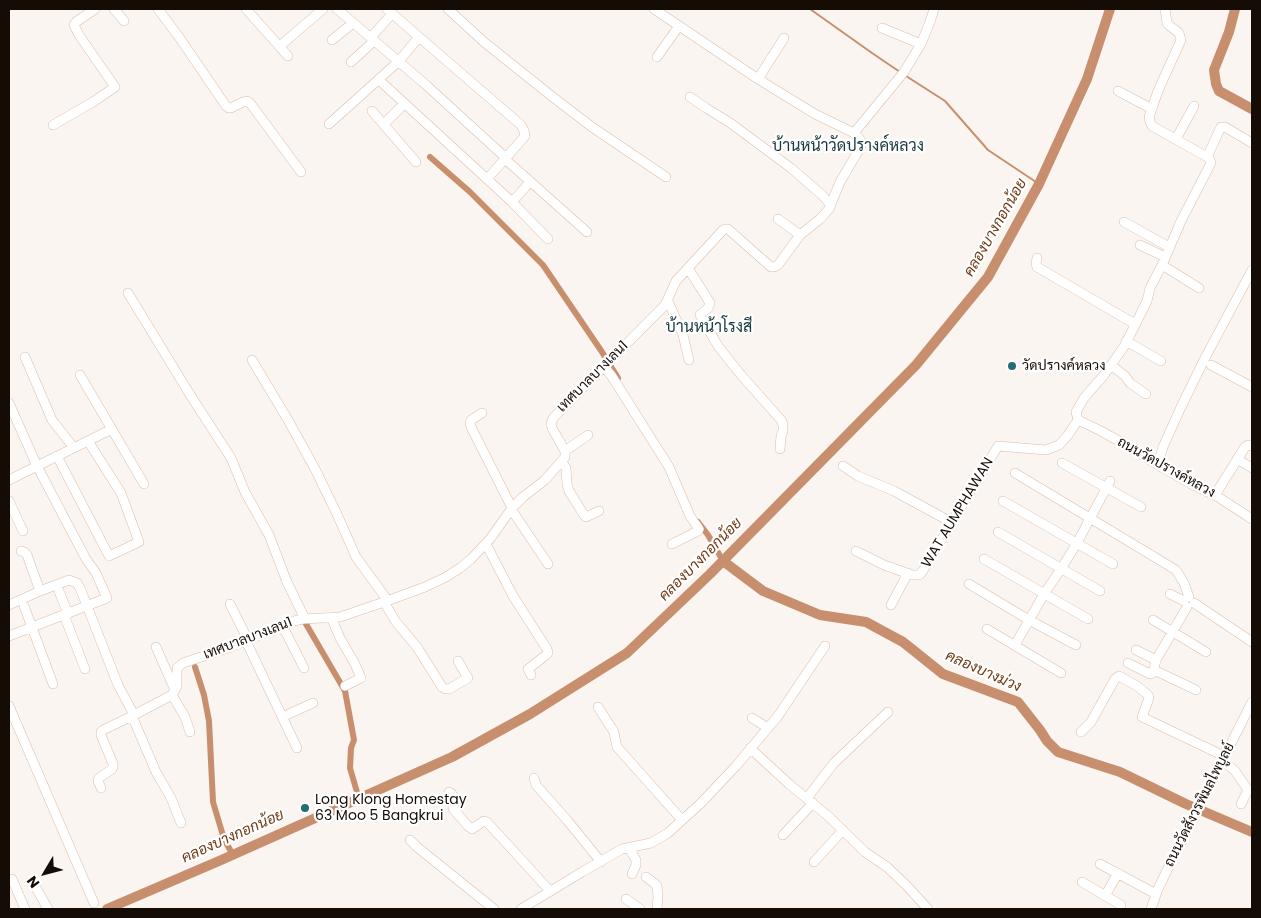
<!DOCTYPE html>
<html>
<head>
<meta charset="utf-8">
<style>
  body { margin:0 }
  #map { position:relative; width:1261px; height:918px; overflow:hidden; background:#fbf5f1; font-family:Poppins,sans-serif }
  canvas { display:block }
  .frame { position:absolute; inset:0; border:10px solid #160c06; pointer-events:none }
  .north { position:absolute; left:20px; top:848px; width:50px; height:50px; -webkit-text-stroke:4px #fff; paint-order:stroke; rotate:233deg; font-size:14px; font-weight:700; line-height:20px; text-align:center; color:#160c06 }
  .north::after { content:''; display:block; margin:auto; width:18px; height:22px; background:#160c06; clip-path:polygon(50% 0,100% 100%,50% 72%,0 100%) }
</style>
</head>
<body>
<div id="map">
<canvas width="1261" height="918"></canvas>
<div class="frame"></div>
<div class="north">N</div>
</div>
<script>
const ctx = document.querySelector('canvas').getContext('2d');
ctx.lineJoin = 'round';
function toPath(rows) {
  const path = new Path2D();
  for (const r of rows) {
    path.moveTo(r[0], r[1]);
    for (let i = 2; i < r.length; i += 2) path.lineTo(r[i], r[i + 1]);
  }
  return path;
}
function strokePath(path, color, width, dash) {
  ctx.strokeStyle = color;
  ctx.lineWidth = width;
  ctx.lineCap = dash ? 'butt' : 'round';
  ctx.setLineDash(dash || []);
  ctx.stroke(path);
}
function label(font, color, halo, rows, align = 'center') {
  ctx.font = font + ' Poppins,Sarabun,sans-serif';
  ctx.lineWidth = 4.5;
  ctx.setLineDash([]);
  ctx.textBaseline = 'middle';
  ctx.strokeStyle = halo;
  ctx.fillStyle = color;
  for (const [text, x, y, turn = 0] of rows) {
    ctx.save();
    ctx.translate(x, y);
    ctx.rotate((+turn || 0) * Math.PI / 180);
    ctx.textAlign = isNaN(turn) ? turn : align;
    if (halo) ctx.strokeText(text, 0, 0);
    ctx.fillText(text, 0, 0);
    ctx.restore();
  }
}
const stream = toPath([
  [810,9,872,53,900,72],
  [906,76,945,101,988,150,1039,184]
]);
const canal = toPath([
  [430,157,470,192,543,265,602,352,618,378],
  [698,522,708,535,723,561],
  [306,624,345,691,354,740,351,748,350,768,359,799],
  [195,667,204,695,209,721,213,802,224,839,233,855]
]);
const river = toPath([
  [1235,9,1229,32,1214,70,1216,84,1219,91,1252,109],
  [723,561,763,591,820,615,866,622,903,642,943,674,1018,702,1040,730,1047,741,1058,752,1120,772,1186,804,1252,832],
  [107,909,219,861,452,757,530,714,627,653,710,574,916,365,988,277,1039,184,1087,79,1110,9]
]);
const minor = toPath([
  [114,9,124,21],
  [158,9,179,37,226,106,229,108,231,108,243,102,247,101,250,103,301,172],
  [246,9,288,56],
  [337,9,425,84,506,158],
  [448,9,484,42,554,98,592,127,666,177],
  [882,28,921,44],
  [371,37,392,14],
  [332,40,353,23],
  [280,46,323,9],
  [657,57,679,26],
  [351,62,374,41],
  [758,79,784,38],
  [379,80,487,179,505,159,525,136,524,131,521,125,419,37],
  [1118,91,1152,109],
  [690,97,706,108,729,122,791,168,822,195,831,205],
  [372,111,416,162],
  [329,124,399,61,419,37,387,9],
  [384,124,404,104],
  [53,125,93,102,115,87,79,35,74,25,76,22,95,9],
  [854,133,904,72,921,44,931,19,934,9],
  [1176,139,1194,106],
  [1207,157,1221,127,1225,127,1252,143],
  [505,159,587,232],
  [487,179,512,202,548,239],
  [512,202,530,182],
  [778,219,800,235],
  [1124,222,1169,247],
  [1140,245,1165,257],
  [1037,258,1036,264,1037,267,1135,324],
  [1162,265,1199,288],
  [688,268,710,303,708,308,700,315,718,346,741,375,781,420,783,424,783,431,781,436,780,449],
  [128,293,189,393,231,458,245,492,269,535,287,582,305,619],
  [668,301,683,335,689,360],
  [1126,341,1161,361],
  [25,357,52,420,74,448],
  [252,360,288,420,315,469,336,512,356,557,388,601],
  [1111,365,1125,376,1130,383,1146,394],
  [1211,365,1252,387],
  [604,367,611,375,669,467,690,516,699,529,698,531,672,544],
  [80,375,144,484],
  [9,403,37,466,86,559,96,573,107,598,9,636],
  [482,413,471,420,470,423,471,427,512,508],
  [1078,420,1076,412,1084,398,1104,375,1125,345,1147,301,1150,288,1162,265,1181,221,1211,163,1209,158,1152,126,1150,122,1149,117,1158,91,1181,40,1179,33,1170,26,1167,23,1165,9],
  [1078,420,1099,430,1128,446,1158,465,1191,484,1218,497,1252,519],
  [565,451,588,435],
  [57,456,109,556,139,542,121,493,88,441],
  [1237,459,1252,468],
  [562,462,566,468,567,484,569,491,584,515,586,517,599,511],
  [1062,463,1141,507],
  [1158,465,1163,447,1181,407,1206,356,1252,270],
  [843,466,858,476,894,491,951,522],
  [1015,473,1176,570,1184,583,1189,597],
  [9,480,112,429],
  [1215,495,1245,447,1248,445,1252,446],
  [9,501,23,531],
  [1003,501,1113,564],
  [511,509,548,564],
  [998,532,1100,591],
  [486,544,513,596,547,649,548,653,546,655,528,669,531,675],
  [21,551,24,552,27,555,40,591],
  [856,551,884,565,912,575,919,575,922,572,998,446,1046,450,1059,445,1068,435,1078,420],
  [984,559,1088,619],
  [969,584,1029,620,1076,645],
  [59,591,68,614],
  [1170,594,1184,601],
  [384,602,396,622,417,647,442,687,446,689,449,689,468,678,458,661],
  [1194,603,1252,642],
  [230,604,248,640],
  [9,605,40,591,69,580,77,583,80,588,118,685,134,715,172,695,177,686,177,668,183,663,231,647,294,621,303,619,340,617,384,602,425,587,446,577,460,568,471,559,490,539,512,508,523,497,545,480,565,457,565,451,552,428,551,423,554,417,665,305,676,281,723,230,725,229,728,229,771,267,774,267,778,265,800,235,820,219,829,209,840,182,860,148,862,143,859,138,854,133,815,114,758,79,654,9],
  [891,605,908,573],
  [24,606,53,684],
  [64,615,85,669],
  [331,617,340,638,355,664,361,678,345,686],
  [1153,620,1206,652],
  [282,625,304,668],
  [987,629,1061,673],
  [246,641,297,748],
  [1015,645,1044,594,1061,569,1077,543,1110,481],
  [156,647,175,690],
  [1136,650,1156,660],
  [1128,663,1150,674,1153,673,1156,660,1187,607],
  [1154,670,1196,690],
  [172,695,185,717,190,732],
  [9,706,94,903],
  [598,707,614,732,615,738,617,747,682,820],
  [134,715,132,716,156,772,171,798,181,823],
  [282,717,313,703],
  [752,718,768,728],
  [1081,732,1091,722,1115,679,1119,676,1137,686,1148,695,1149,698,1142,717,1224,756],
  [750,748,789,784,828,816,865,852,887,867,906,885,928,909],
  [1222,761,1229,766,1235,771,1248,790,1241,804],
  [534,778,536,785,567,820,601,862],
  [101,788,98,781,99,778,112,769,113,767,113,764,101,735,101,732,103,730,132,716],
  [449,792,452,794,455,799,453,808,454,810,468,826,472,829,484,821,487,822,550,891],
  [807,798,834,763,888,712],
  [783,835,813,803],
  [410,840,417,847,494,909],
  [629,848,636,860,636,865,632,874],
  [814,862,843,830],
  [1100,864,1156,894],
  [646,877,654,883,657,886,658,897,657,909],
  [9,881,12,879,25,909],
  [1082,882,1121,905],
  [36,888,48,909],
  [1105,896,1118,873],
  [626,899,640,909],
  [521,909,582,872,622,849,651,843,668,833,701,803,736,766,778,716,825,646],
  [1151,909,1158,889,1172,860,1252,702]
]);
const markers = [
  [1012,366,5,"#226e74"],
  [305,808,5,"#226e74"]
];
const poiNames = [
  ["วัดปรางค์หลวง",1022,366],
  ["Long Klong Homestay",315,800],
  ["63 Moo 5 Bangkrui",315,816]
];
const streetNames = [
  ["เทศบาลบางเลน1",593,377,-45],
  ["ถนนวัดปรางค์หลวง",1166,468,29],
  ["WAT AUMPHAWAN",958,513,-59],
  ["เทศบาลบางเลน1",248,639,-21],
  ["ถนนวัดสังวรพิมลไพบูลย์",1200,805,-63]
];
const waterNames = [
  ["คลองบางกอกน้อย",996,228,-60],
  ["คลองบางกอกน้อย",701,560,-45],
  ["คลองบางม่วง",983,672,24],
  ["คลองบางกอกน้อย",233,837,-24]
];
const quarterNames = [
  ["บ้านหน้าวัดปรางค์หลวง",848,147],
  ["บ้านหน้าโรงสี",709,328]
];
strokePath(stream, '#c78f6d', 2);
strokePath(canal, '#c78f6d', 6);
strokePath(river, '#c78f6d', 10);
strokePath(minor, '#dabca9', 10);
strokePath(minor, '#fff', 9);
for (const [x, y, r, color] of markers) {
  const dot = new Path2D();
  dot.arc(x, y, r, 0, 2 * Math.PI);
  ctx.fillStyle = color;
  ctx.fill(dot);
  strokePath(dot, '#fff', 2);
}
label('14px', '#160c06', '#fff', poiNames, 'left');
label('14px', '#160c06', '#fff', streetNames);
label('italic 15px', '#6f3a13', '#fff', waterNames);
label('16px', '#183a3d', '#fff', quarterNames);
</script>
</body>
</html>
